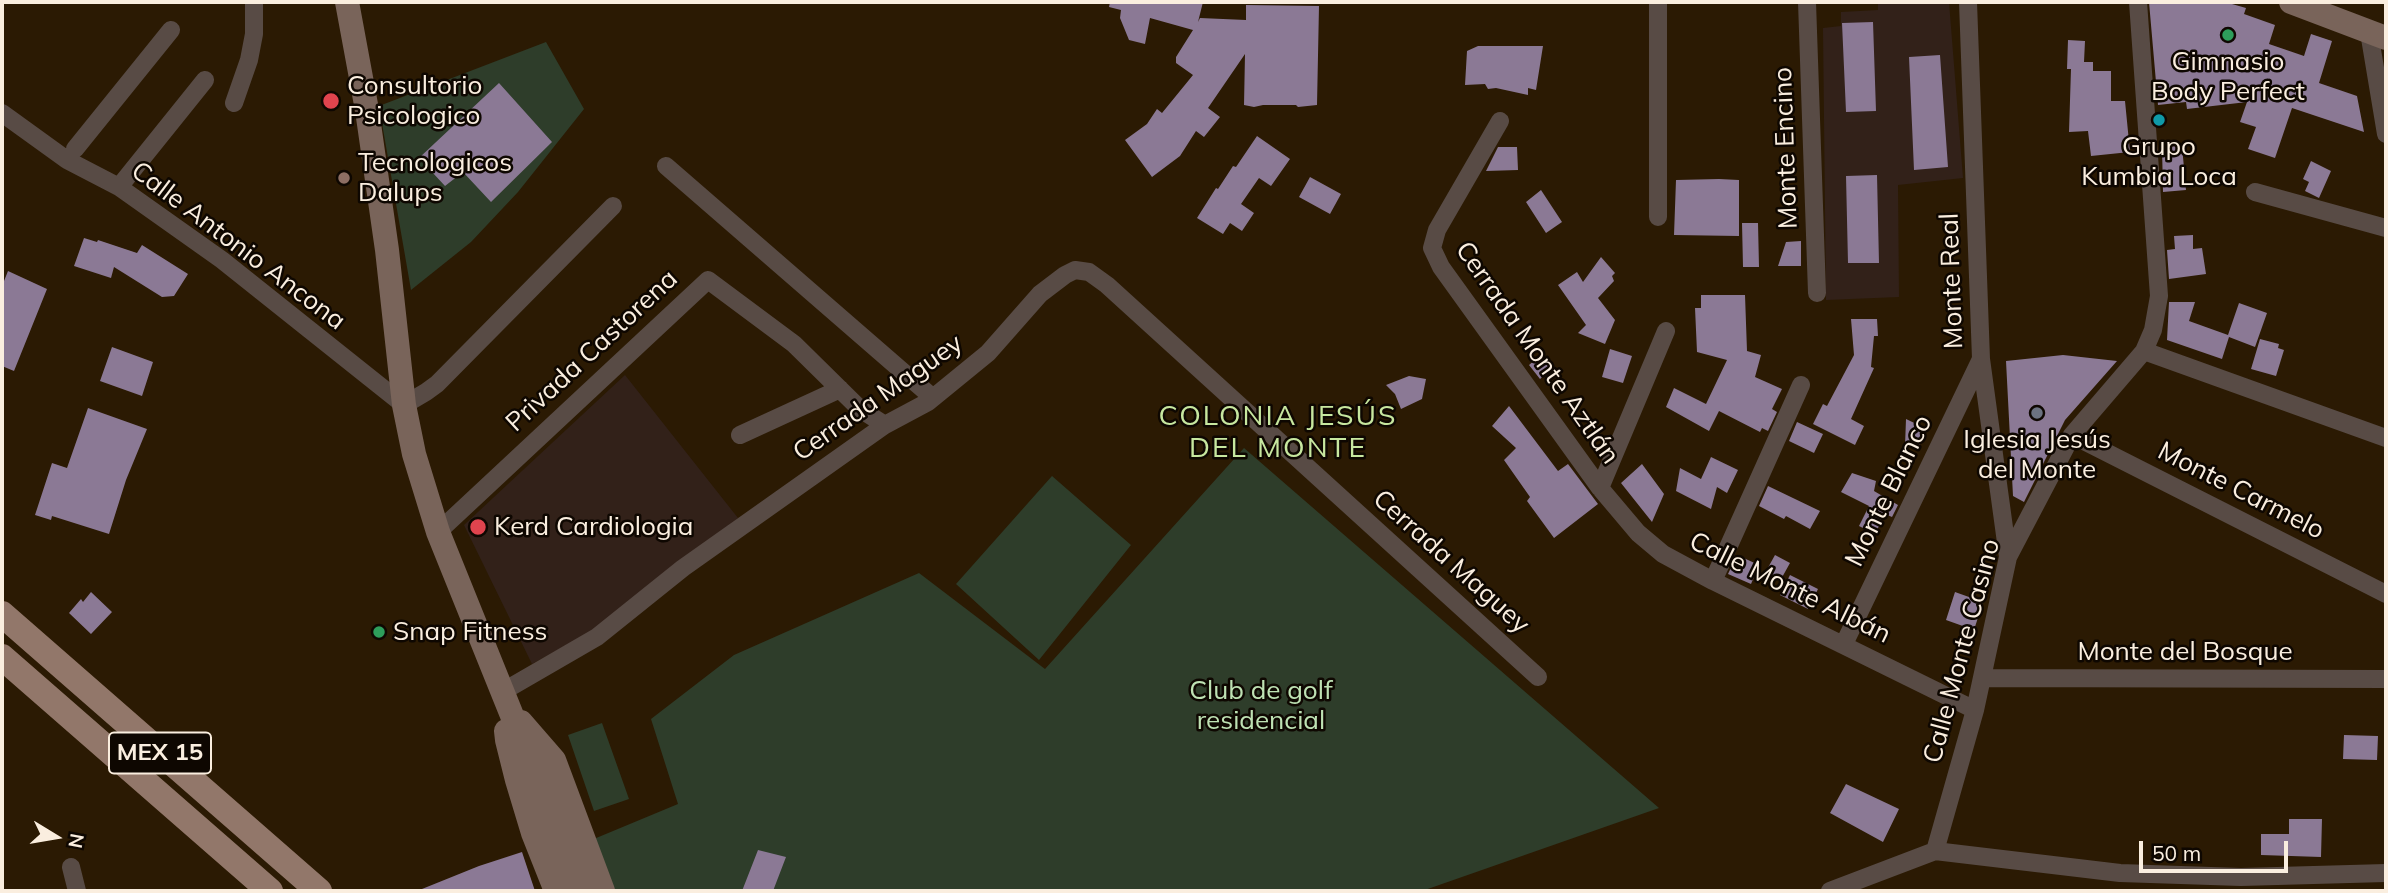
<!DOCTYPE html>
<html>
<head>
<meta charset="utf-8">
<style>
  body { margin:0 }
  #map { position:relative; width:2388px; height:893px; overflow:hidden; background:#2b1a03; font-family:Mulish,sans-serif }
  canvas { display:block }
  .frame { position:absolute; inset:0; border:4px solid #faeedf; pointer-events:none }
  .north { position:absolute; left:21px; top:802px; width:70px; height:70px; -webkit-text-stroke:5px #0e0701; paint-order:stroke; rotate:101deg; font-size:19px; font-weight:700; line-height:28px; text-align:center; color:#faeedf }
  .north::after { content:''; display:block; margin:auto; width:24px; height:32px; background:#faeedf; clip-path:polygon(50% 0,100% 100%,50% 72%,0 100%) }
  .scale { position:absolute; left:2139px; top:841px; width:149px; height:32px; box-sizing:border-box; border:4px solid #faeedf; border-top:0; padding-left:9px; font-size:21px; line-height:24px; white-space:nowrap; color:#faeedf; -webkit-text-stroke:5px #0e0701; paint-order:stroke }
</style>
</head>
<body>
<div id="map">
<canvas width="2388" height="893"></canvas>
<div class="frame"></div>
<div class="north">N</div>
<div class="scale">50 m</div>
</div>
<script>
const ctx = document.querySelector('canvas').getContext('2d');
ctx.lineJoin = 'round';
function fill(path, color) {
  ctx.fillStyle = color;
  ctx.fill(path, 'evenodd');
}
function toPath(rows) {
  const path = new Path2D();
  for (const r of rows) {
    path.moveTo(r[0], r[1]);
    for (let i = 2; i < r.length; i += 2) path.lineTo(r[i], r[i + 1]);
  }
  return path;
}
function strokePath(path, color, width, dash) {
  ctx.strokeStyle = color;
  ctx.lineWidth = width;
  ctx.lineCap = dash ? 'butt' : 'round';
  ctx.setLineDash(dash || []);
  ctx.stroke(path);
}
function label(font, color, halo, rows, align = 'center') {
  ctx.font = font + ' Mulish,sans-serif';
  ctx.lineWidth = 5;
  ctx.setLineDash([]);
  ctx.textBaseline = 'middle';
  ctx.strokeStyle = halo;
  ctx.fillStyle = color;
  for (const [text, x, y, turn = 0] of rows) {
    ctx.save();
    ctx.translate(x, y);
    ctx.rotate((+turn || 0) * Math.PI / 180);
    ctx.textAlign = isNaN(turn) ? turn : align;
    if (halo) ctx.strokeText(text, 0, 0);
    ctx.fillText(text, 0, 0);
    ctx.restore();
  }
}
const education = toPath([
  [1878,2,1949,2,1963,178,1898,185,1899,297,1826,300,1823,28,1841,26,1841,12,1878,10],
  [625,375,738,518,612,620,532,664,464,525]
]);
const green = toPath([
  [546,42,584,109,518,192,471,242,411,290,379,106],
  [1244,448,1659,808,1422,891,608,891,589,841,678,804,651,719,734,655,919,573,1045,669],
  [1052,476,1131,545,1039,660,956,584],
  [602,723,629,799,594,811,568,735]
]);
const building = toPath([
  [1110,2,1203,2,1198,22,1200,18,1246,20,1246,5,1319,6,1317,105,1298,107,1296,105,1263,105,1254,107,1244,105,1245,54,1208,108,1220,117,1204,137,1196,131,1180,156,1152,177,1125,140,1147,124,1157,109,1162,113,1193,75,1176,63,1176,57,1193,30,1150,18,1145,44,1129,40,1120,18,1121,10,1109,7],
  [2149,2,2225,2,2246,8,2244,14,2275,25,2269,44,2304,56,2311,34,2332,41,2319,83,2357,96,2364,132,2292,108,2275,158,2248,149,2256,127,2240,122,2247,102,2187,109,2186,102,2158,105],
  [1873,22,1876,111,1846,112,1842,23],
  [2068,40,2085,41,2084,62,2093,62,2093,71,2111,71,2111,101,2125,101,2130,152,2091,156,2088,131,2069,132,2071,69,2067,69],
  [1478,46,1543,46,1536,90,1528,88,1528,95,1496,88,1488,89,1485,84,1465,85,1467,51],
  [1940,55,1948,167,1914,170,1909,57],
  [499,83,552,142,491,202,463,172,445,186,419,158],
  [1257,136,1290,159,1271,186,1259,178,1241,204,1254,213,1242,231,1230,223,1223,234,1197,218,1216,188,1218,189,1233,166,1236,167],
  [2182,146,2186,190,2163,192,2162,147],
  [1498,147,1517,147,1518,170,1486,171],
  [2311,161,2331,171,2319,198,2305,191,2309,182,2303,179],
  [1877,175,1879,263,1848,263,1846,176],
  [1310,177,1341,194,1330,214,1299,197],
  [1719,179,1739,180,1739,236,1674,235,1676,180],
  [1541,190,1562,222,1546,233,1526,202],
  [1742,223,1758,223,1759,267,1743,267],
  [2193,235,2193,249,2202,248,2206,274,2169,279,2167,250,2175,249,2174,236],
  [84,238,97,242,98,240,137,253,142,245,188,274,174,296,162,297,114,267,111,278,74,266],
  [1801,241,1801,266,1778,266,1786,242],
  [1601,257,1615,273,1612,276,1614,281,1598,298,1615,320,1605,344,1578,333,1586,325,1558,285,1577,272,1583,282],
  [8,271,47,289,14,371,2,366,2,286],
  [1701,295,1745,295,1747,351,1761,355,1755,377,1782,389,1772,409,1777,412,1768,431,1762,428,1760,432,1719,411,1709,431,1666,407,1674,388,1706,404,1727,360,1697,352,1695,308,1701,308],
  [2169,302,2195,302,2189,321,2228,335,2239,303,2267,313,2255,347,2229,337,2222,359,2167,340],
  [1851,319,1877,319,1878,336,1874,336,1871,367,1874,368,1851,419,1864,426,1855,445,1813,424,1823,404,1827,406,1854,355],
  [2260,339,2279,344,2278,348,2284,350,2276,376,2251,369],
  [112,347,153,362,142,396,100,381],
  [1610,349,1632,356,1623,383,1602,377],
  [1542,354,1552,368,1540,379,1529,365],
  [2063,355,2117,361,2065,420,2024,502,2013,496,2006,361],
  [1409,376,1426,379,1422,399,1401,409,1395,394,1386,385],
  [1509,406,1558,471,1568,464,1598,504,1554,538,1527,501,1530,497,1504,460,1516,448,1492,426],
  [88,408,147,429,126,480,109,534,52,516,51,520,35,515,52,463,67,468],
  [1906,419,1927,429,1918,449,1905,446],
  [1797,422,1823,434,1814,453,1789,441],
  [1711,457,1738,470,1727,493,1717,487,1711,509,1676,491,1680,468,1701,479],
  [1642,464,1664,494,1652,522,1621,483],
  [1852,473,1876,481,1874,491,1898,505,1892,517,1885,514,1875,534,1859,526,1869,506,1841,492],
  [1768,486,1820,511,1810,529,1786,516,1784,519,1759,506],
  [1737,555,1759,565,1751,584,1728,574],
  [1775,555,1790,563,1780,581,1765,573],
  [1790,575,1818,589,1808,609,1780,595],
  [91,592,112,612,91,634,69,613,81,599,83,602],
  [1955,592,1983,602,1974,630,1946,620],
  [2344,735,2378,736,2377,760,2343,759],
  [1846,784,1899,809,1883,842,1830,813],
  [2289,819,2322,819,2321,857,2261,855,2261,834,2289,834],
  [758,850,786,857,773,891,742,891],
  [522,852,535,891,417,891,479,866]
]);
const street = toPath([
  [1658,2,1658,217],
  [1807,2,1817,293],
  [1968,2,1981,359,2008,557],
  [2369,32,2386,134],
  [234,103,249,60,254,34,254,2],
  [2,113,67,160,119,187,222,260,404,405,426,392,437,384,613,206],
  [1500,121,1437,230,1432,248,1441,267,1600,488,1638,533,1663,554,1713,581,1975,710],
  [75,149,171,30],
  [666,166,932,397],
  [119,187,205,80],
  [2255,192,2386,228],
  [2144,351,2386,438],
  [740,435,840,389],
  [2072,435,2386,594],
  [1600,488,1666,331],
  [438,532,708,280,794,344,860,409,885,425],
  [1713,581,1801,385],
  [1844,644,1981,359],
  [1983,678,2386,679],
  [502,692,597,637,683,568,885,425,928,402,988,353,1040,294,1065,275,1075,270,1089,272,1107,285,1538,677],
  [1935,851,1975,710,2008,557,2072,435,2144,351,2153,330,2159,296,2138,2],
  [71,867,77,891],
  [1830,891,1935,851,2120,873,2241,877,2386,873]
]);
const secondary = toPath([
  [347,2,367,110,387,250,404,405,414,454,438,532,536,775,578,891],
  [2291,2,2386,38],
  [521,722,554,760,603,891],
  [506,731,507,740,517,780,533,833,556,891]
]);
const primary = toPath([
  [2,614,319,891],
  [2,657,270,891]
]);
const markers = [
  [2228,35,7,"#2e9e5b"],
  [331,101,9,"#e0444e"],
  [2159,120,7,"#0f9aa8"],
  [344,178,7,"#8d6e63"],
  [2037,413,7,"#6b7280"],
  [478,527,9,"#e0444e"],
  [379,632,7,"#2e9e5b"]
];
const shields = [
  [160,753,102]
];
const shieldNames = [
  ["MEX 15",160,753]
];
const poiNames = [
  ["Gimnasio",2228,62,"center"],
  ["Body Perfect",2228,92,"center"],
  ["Consultorio",347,86],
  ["Psicologico",347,116],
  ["Grupo",2159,147,"center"],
  ["Kumbia Loca",2159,177,"center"],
  ["Tecnologicos",358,163],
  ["Dalups",358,193],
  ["Iglesia Jesús",2037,440,"center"],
  ["del Monte",2037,470,"center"],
  ["Kerd Cardiologia",494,527],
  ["Snap Fitness",393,632]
];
const streetNames = [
  ["Monte Encino",1786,148,-92],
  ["Calle Antonio Ancona",238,246,37],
  ["Monte Real",1952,281,-92],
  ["Privada Castorena",592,351,-43],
  ["Cerrada Monte Aztlán",1537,353,55],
  ["Cerrada Maguey",878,398,-35],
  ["Monte Blanco",1889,491,-64],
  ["Monte Carmelo",2241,491,27],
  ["Cerrada Maguey",1451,562,42],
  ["Calle Monte Albán",1790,588,26],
  ["Calle Monte Casino",1962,651,-75],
  ["Monte del Bosque",2185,652]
];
const parkNames = [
  ["Club de golf",1261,691],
  ["residencial",1261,721]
];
const neighbourhoodNames = [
  ["COLONIA JESÚS",1278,417],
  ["DEL MONTE",1278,449]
];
fill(education, '#322119');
fill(green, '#2e3d2a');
fill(building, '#8b7995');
strokePath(street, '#584b45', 18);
strokePath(secondary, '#79645a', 24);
strokePath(primary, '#92776a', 26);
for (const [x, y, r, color] of markers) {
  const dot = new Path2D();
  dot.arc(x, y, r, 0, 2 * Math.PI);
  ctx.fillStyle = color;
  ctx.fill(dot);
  strokePath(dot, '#0e0701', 2.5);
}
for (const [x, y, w] of shields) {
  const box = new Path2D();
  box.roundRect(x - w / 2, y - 20.5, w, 41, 5);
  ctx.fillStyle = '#0e0701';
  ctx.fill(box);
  strokePath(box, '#faeedf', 2);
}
label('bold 24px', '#faeedf', null, shieldNames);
label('26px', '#faeedf', '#0e0701', poiNames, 'left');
label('26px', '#faeedf', '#0e0701', streetNames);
label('26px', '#bee2b3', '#0e0701', parkNames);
ctx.letterSpacing = '2px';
label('28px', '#c7e79f', '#0e0701', neighbourhoodNames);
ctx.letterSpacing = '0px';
</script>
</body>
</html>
